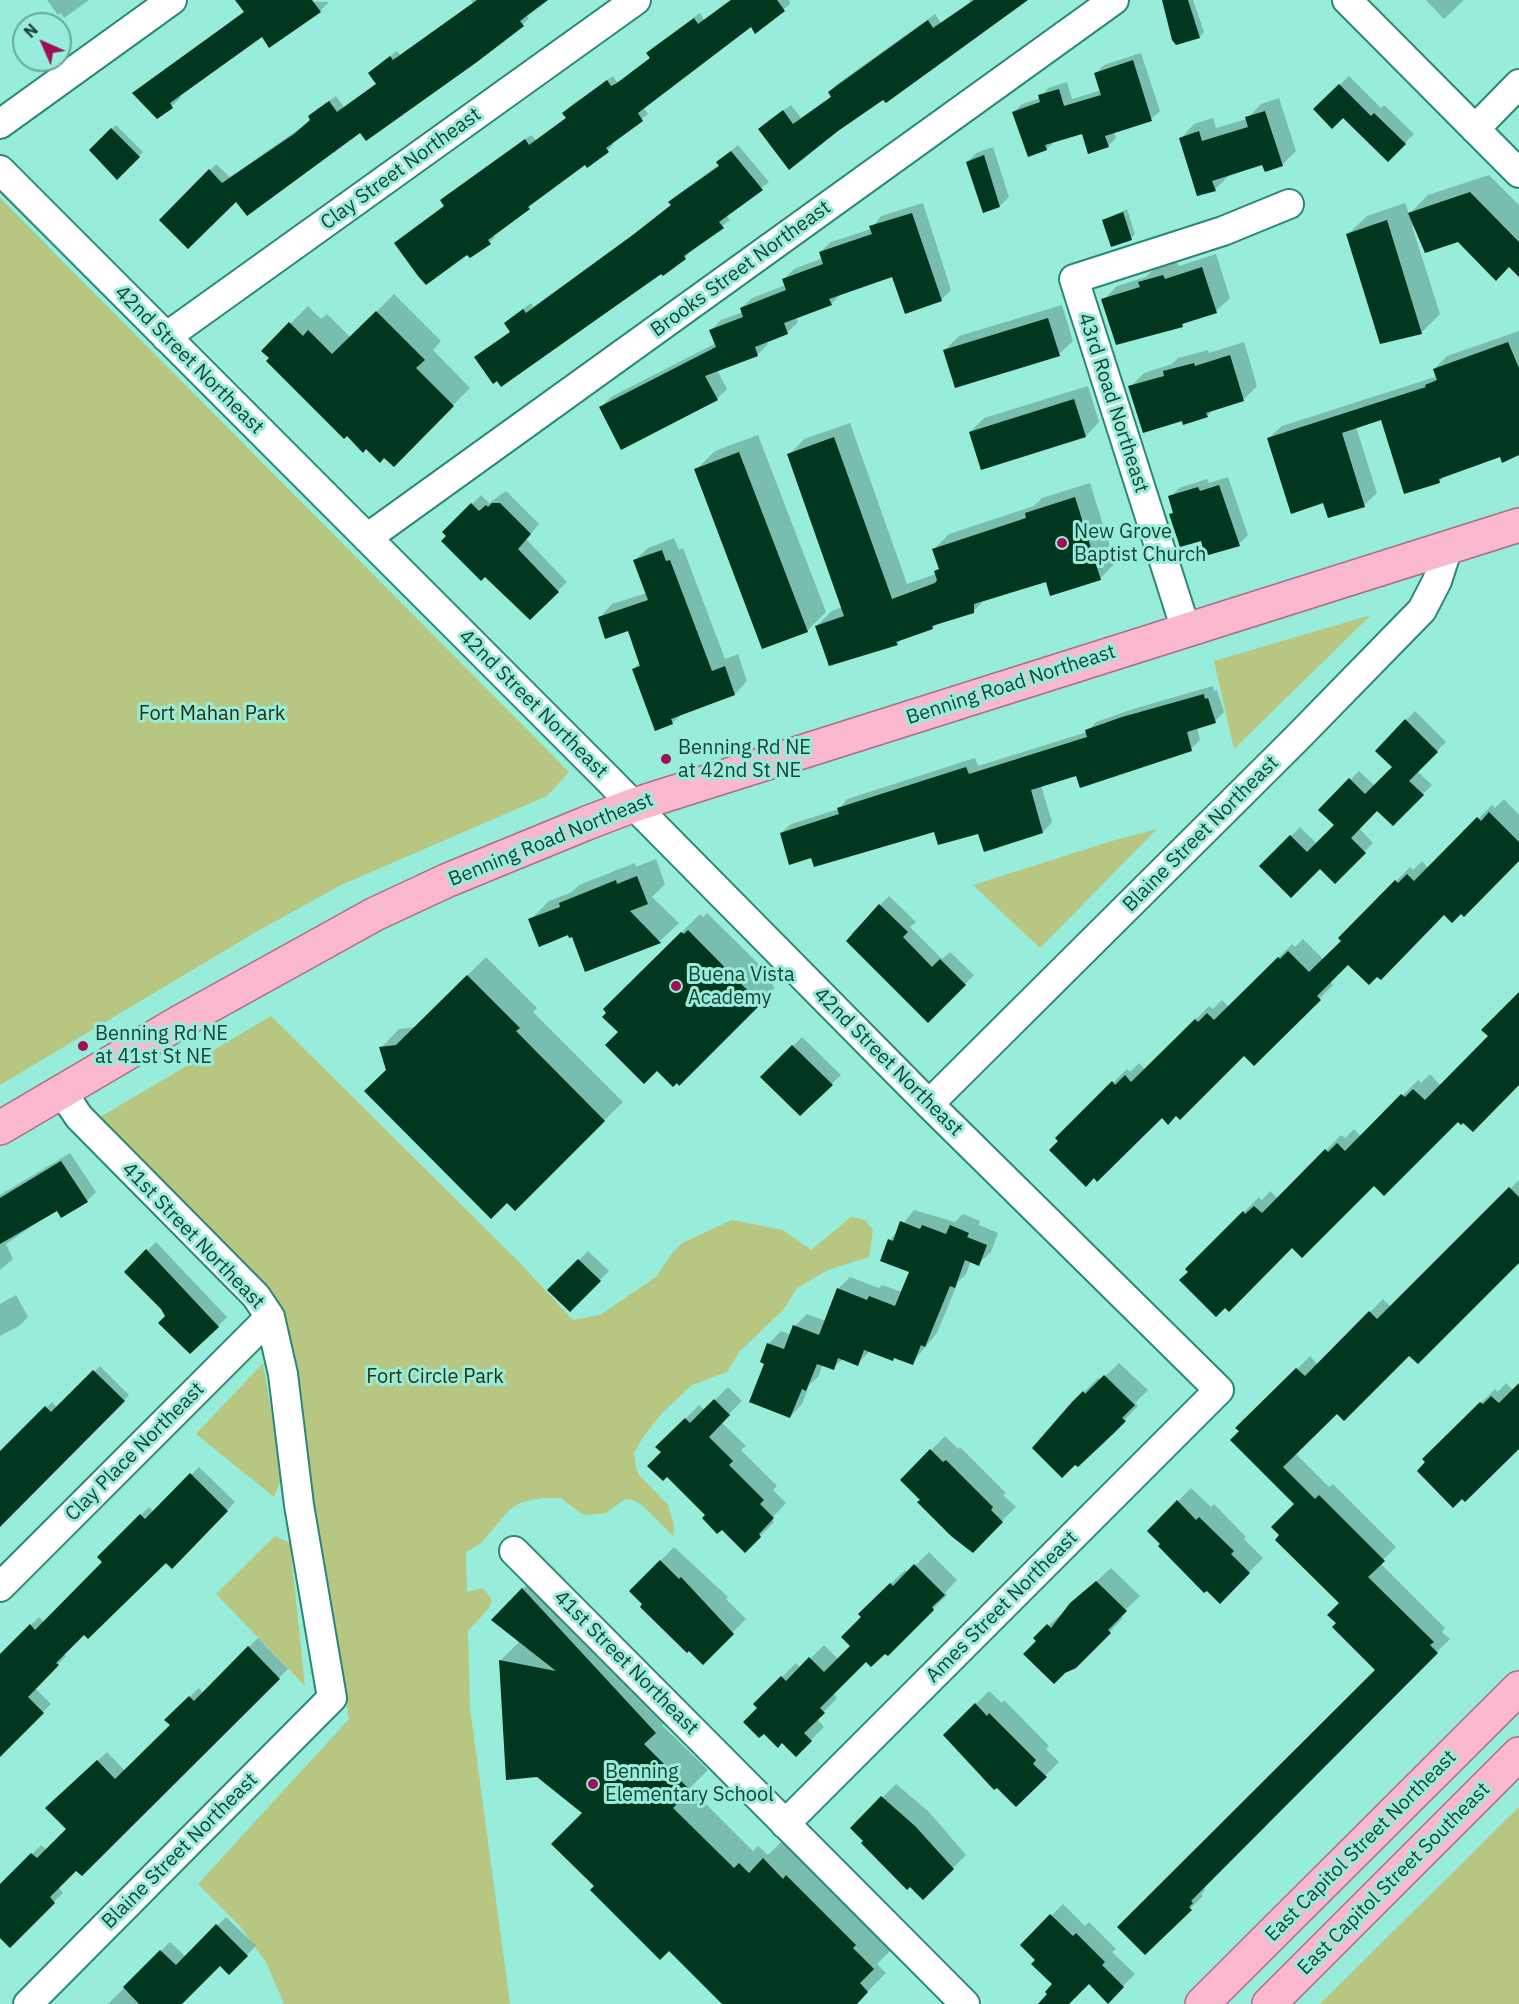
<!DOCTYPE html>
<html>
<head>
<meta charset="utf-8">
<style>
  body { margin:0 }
  #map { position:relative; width:1519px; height:2004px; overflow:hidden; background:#97edda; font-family:"IBM Plex Sans",sans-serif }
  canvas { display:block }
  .north { position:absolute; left:12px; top:12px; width:60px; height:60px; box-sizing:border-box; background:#97edda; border:2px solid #66a89a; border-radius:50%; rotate:315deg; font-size:16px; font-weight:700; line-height:24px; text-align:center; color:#1c4139 }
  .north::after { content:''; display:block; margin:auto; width:21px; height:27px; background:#9f0f58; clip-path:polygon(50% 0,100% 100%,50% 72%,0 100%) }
</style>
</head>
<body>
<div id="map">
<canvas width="1519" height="2004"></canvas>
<div class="north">N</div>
</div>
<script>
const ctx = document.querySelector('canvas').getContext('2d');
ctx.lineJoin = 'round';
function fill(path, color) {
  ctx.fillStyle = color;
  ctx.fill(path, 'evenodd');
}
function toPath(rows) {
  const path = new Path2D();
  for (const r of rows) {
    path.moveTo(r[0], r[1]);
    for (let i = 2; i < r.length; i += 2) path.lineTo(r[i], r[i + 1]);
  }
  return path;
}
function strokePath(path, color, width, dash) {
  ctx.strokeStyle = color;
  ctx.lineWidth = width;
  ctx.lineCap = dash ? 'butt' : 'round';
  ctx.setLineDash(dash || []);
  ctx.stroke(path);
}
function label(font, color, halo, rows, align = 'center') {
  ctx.font = font + ' "IBM Plex Sans",sans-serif';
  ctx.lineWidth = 6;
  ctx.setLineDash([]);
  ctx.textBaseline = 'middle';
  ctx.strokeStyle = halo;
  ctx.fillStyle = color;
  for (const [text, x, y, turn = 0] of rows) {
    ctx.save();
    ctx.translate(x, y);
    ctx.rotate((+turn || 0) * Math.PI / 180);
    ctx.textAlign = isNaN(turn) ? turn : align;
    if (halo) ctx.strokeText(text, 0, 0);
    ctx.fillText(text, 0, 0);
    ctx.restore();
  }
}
const green = toPath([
  [0,198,569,772,547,796,341,885,256,932,0,1085],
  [1371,615,1234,749,1214,661],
  [1157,829,1040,948,973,885,1112,841],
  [271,1016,520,1263,573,1320,600,1315,656,1277,672,1253,682,1243,732,1220,783,1230,811,1250,851,1217,865,1220,873,1230,869,1257,828,1270,797,1288,783,1310,739,1352,727,1372,692,1385,663,1412,646,1433,634,1453,636,1467,639,1475,668,1505,674,1525,673,1536,642,1505,633,1500,625,1499,606,1513,589,1515,582,1514,561,1498,543,1498,522,1502,510,1509,480,1544,466,1552,467,1592,483,1588,492,1600,489,1608,468,1631,470,1708,510,2004,284,2004,266,1962,240,1926,198,1884,349,1719,292,1362,95,1120],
  [263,1363,282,1477,274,1497,196,1434],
  [275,1536,290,1543,305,1686,216,1594],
  [1519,1807,1519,2004,1320,2004]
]);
const shadow = toPath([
  [47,0,89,0,64,18,61,13,58,15],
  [238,0,329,2,320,11,262,35,179,95,181,97,172,106,134,93,245,11],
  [471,0,547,0,526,15,529,18,523,24,360,131,236,199,161,220,216,164,230,177,302,127,312,120,310,117,316,110,336,96,344,107,377,83,370,73,376,67,397,51,400,55,473,3],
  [730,0,789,0,790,4,756,31,751,25,643,107,648,114,612,142,613,145,608,150,585,162,534,202,493,234,495,237,490,242,442,200,531,135,536,140,567,117,564,113,569,107,613,76,617,82,625,78,651,57,648,53,654,47,700,13,704,20],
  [969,0,1025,0,837,130,767,122,791,105,801,118,832,96,830,92,836,85,935,14,941,23,970,2],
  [1166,0,1193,0,1204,32,1200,37],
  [1426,0,1464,0,1444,19],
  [1141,53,1160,111,1151,119,1114,132,1116,138,1108,146,1083,132,1055,141,1047,149,1029,155,1014,112,1022,104,1041,98,1048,88,1067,82,1072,99,1102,90,1096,73,1104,65],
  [1349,76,1381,108,1384,105,1414,134,1388,160,1343,116,1315,109],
  [1279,98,1296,151,1282,165,1263,163,1229,176,1215,189,1181,138,1194,124,1213,118,1216,128,1247,119,1261,104],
  [116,125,143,152,117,178,91,150],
  [738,145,769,182,726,215,730,220,691,250,685,258,502,384,476,358,511,331,506,323,513,317,531,303,533,307,643,228,672,204,670,202,677,195,720,164,718,162],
  [993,147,1009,197,1000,206,967,162,976,153],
  [1489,175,1519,205,1519,263,1509,265,1458,240,1412,226,1440,314,1421,333,1348,234,1367,216,1405,203,1409,214,1428,195],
  [923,203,951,290,941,300,893,275,841,294,831,304,796,317,798,322,787,333,766,341,768,344,758,354,717,370,727,389,717,399,601,407,611,397,716,343,711,330,721,320,743,312,741,308,752,298,786,285,784,279,794,269,823,258,820,252,831,242,871,229,881,216],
  [1127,209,1135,234,1131,238,1104,220],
  [1216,254,1230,298,1216,311,1188,320,1182,326,1103,300,1117,286,1146,277,1154,269,1177,262,1179,266],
  [394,294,441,341,433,350,470,388,394,465,263,351,308,306,321,319,327,314,351,338],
  [1062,305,1073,341,1059,354,945,350,959,336],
  [1519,331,1519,454,1501,455,1446,474,1440,481,1382,418,1356,427,1377,493,1364,505,1324,502,1269,438,1282,426,1435,377,1434,369,1447,356],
  [1244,342,1257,386,1243,400,1214,409,1207,416,1183,419,1130,387,1144,373,1172,364,1178,358,1208,350,1209,353],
  [1088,386,1099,422,1086,436,970,432,984,418],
  [850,423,907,584,936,574,940,567,934,549,949,534,1034,506,1042,498,1090,483,1115,563,1100,579,1047,580,986,598,973,612,938,622,933,628,903,638,897,644,816,626,832,611,842,607,789,455,804,439],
  [758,435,826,612,807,631,696,470,715,451],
  [1228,477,1248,535,1239,544,1202,539,1171,514,1174,511,1170,497,1179,488,1207,479,1209,483],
  [506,491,539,524,526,539,567,582,530,618,445,532,481,495,489,503],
  [674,538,679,550,683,548,725,659,738,654,747,681,735,694,683,713,672,723,633,669,641,662,628,629,600,617,612,604,647,593,635,560,648,548],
  [1213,686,1214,691,1217,690,1224,712,1215,721,1197,727,1200,740,1191,749,1077,774,1041,785,1052,822,1043,832,985,850,979,832,935,830,812,857,781,833,791,824,839,809,847,799,975,758,978,766,1087,732,1096,722,1133,709],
  [1415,711,1446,742,1417,771,1432,785,1393,824,1377,809,1359,828,1373,843,1335,882,1320,867,1261,866,1300,827,1317,844,1336,825,1321,810,1359,771,1375,786,1394,767,1377,751],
  [1504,799,1519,815,1519,859,1461,912,1444,913,1348,963,1330,982,1333,985,1254,1064,1244,1054,1176,1114,1060,1141,1057,1138,1127,1069,1130,1072,1139,1063,1146,1070,1209,1006,1213,1009,1222,1000,1229,1007,1292,944,1295,947,1303,939,1324,960,1343,941,1340,938,1410,867,1413,870,1422,861,1429,869,1492,805,1495,808],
  [656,859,665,884,652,897,679,923,660,941,586,970,573,935,530,920,549,901,572,892,579,885,635,863,636,867],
  [889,896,916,922,910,927,942,959,950,952,974,975,928,1021,851,934],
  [707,913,776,981,772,985,775,988,679,1084,620,1032,605,1009,700,914,703,917],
  [486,957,537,1008,533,1012,623,1102,515,1209,381,1048,399,1029,416,1027],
  [1519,994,1519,1083,1458,1120,1292,1246,1190,1272,1187,1269,1259,1197,1262,1200,1270,1191,1278,1199,1341,1135,1345,1138,1354,1129,1361,1137,1418,1080,1421,1083,1430,1074,1441,1086,1491,1036],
  [802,1037,841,1075,800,1114,763,1077],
  [70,1153,96,1192,87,1201,57,1209,6,1244,13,1259,0,1270,0,1195],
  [1519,1180,1519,1260,1337,1412,1295,1453,1329,1487,1333,1484,1396,1547,1380,1563,1445,1628,1442,1632,1450,1639,1203,1887,1205,1890,1201,1894,1203,1896,1145,1953,1377,1670,1338,1623,1341,1603,1296,1504,1238,1428,1310,1356,1318,1365,1383,1299,1391,1307],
  [914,1210,955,1222,963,1214,980,1221,979,1225,998,1233,991,1252,978,1264,971,1261,966,1274,958,1282,937,1333,912,1363,870,1351,857,1364,843,1359,833,1368,823,1364,818,1377,809,1385,802,1404,790,1417,766,1363,761,1362,769,1343,781,1331,791,1335,795,1326,807,1314,826,1321,838,1289,850,1277,879,1288,882,1285,902,1292,911,1271,890,1240],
  [156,1242,227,1317,218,1326,162,1308,126,1272],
  [588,1251,609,1271,570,1310,550,1290],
  [16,1295,28,1317,19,1326,0,1336,0,1304],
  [1119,1363,1148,1390,1135,1403,1138,1406,1112,1433,1073,1403,1098,1378,1100,1381],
  [100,1366,129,1395,0,1525,0,1453,52,1402,58,1408],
  [1506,1383,1514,1391,1519,1385,1519,1447,1427,1462,1424,1459,1495,1389,1498,1392],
  [728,1387,742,1401,721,1422,746,1446,741,1450,777,1486,773,1490,786,1503,771,1519,774,1522,745,1551,707,1515,658,1447,699,1405,705,1410],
  [945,1436,958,1449,960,1447,1006,1493,1003,1495,1016,1507,972,1551,902,1480],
  [199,1467,235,1502,172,1567,166,1561,63,1654,66,1656,35,1688,51,1704,8,1747,0,1740,0,1656,39,1617,44,1622,104,1562,111,1545,149,1507,154,1512],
  [1191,1488,1211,1507,1214,1504,1246,1537,1244,1539,1263,1558,1220,1602,1149,1531],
  [674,1547,728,1597,726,1599,746,1619,703,1662,631,1591],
  [929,1552,957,1580,945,1593,947,1595,888,1654,885,1652,866,1660,833,1693,837,1698,817,1719,824,1727,796,1755,755,1704,796,1663,801,1668,824,1645,839,1660,852,1646,863,1617,860,1614,905,1570,908,1573],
  [1111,1568,1140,1596,1120,1615,1123,1618,1090,1652,1035,1638],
  [541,1571,673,1714,662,1725,708,1770,690,1788,753,1851,758,1846,768,1855,782,1841,802,1861,806,1858,891,1950,877,1964,886,1973,855,2004,725,2004,669,1949,596,1886,584,1813,500,1661,520,1641,523,1589],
  [258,1638,288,1669,82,1874,76,1869,58,1887,63,1893,10,1946,0,1936,0,1887,41,1845,47,1850,68,1829,56,1799,107,1752,125,1771,172,1725,166,1720,199,1688,203,1693],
  [989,1691,1002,1703,1004,1700,1049,1746,1046,1749,1059,1762,1016,1805,945,1735],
  [896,1784,929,1812,966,1855,923,1898,852,1828],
  [1063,1904,1085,1926,1089,1922,1116,1949,1112,1952,1135,1974,1108,2001,1089,1982,1067,2004,1040,2004,1054,1984,1037,1960,1022,1945],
  [226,1917,256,1946,229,1972,221,1964,179,2004,108,2004,170,1942,186,1957]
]);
const building = toPath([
  [235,0,312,0,321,12,269,48,262,37,170,103,173,108,157,119,132,93,244,12],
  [477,0,548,0,520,21,524,26,477,62,366,141,360,133,247,216,236,202,188,249,159,220,209,169,222,183,294,134,310,120,308,116,329,101,337,112,376,84,368,73,390,56,393,60],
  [731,0,777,0,785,11,755,34,751,27,638,113,643,121,606,148,609,152,587,168,585,165,528,207,530,209,488,240,491,244,470,258,467,255,426,285,418,276,394,243,444,206,440,200,525,139,529,145,566,118,562,113,607,80,611,86,617,83,650,58,646,53,694,18,698,24],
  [974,0,1028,0,886,103,883,100,838,131,789,170,758,129,783,110,793,124,831,97,828,92,928,20,933,28],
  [1162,0,1188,0,1200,38,1176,45,1172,40],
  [1133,60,1152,121,1105,136,1109,147,1088,154,1082,134,1045,145,1047,150,1028,157,1012,112,1040,102,1038,95,1059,89,1064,106,1101,95,1094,73],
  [1339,84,1371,116,1374,113,1406,144,1388,162,1343,118,1332,129,1315,111,1313,109],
  [1265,111,1283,166,1265,172,1262,165,1212,181,1216,191,1197,196,1179,138,1199,131,1202,141,1248,127,1245,117],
  [111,128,140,157,117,180,89,150],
  [731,151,763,190,719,222,724,228,684,256,686,259,663,276,661,274,501,387,497,381,493,384,474,357,510,332,504,323,523,309,526,313,634,234,671,205,668,202,719,166,716,162],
  [984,155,1000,207,983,213,966,162],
  [1470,192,1519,242,1519,277,1509,267,1496,281,1458,242,1425,253,1408,213],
  [1123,212,1132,240,1111,247,1102,220],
  [912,213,942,301,905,314,892,277,829,299,832,305,784,323,788,334,755,347,758,356,705,376,718,400,621,450,599,407,716,347,709,330,743,317,740,308,786,290,782,279,823,264,819,252,872,234,869,226],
  [1387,220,1422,334,1380,344,1346,234],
  [1202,267,1217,313,1182,324,1183,327,1116,345,1101,299,1140,287,1138,282,1163,275,1165,279],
  [376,311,425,360,416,368,454,406,394,467,384,458,380,463,366,449,363,453,347,436,344,439,266,361,269,358,261,351,289,322,303,336,308,330,332,354],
  [1048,318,1060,356,955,388,943,350],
  [1508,342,1519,368,1519,455,1502,463,1500,457,1439,479,1440,483,1404,494,1381,420,1342,433,1365,507,1328,518,1323,503,1291,514,1267,438,1426,387,1425,385,1437,380,1433,369],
  [1230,355,1244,401,1206,413,1208,417,1183,425,1182,421,1143,433,1128,386,1164,376,1163,371,1194,363,1195,366],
  [1074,399,1086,437,981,470,969,432],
  [834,437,892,599,935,583,937,580,934,571,939,569,932,549,1026,518,1025,513,1075,497,1101,580,1050,596,1046,582,974,604,974,613,932,626,933,629,896,642,898,645,829,666,815,626,844,616,787,454],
  [739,452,808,632,762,649,694,469],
  [1219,485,1240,546,1205,556,1201,541,1180,547,1169,514,1173,513,1168,496,1198,487,1200,491],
  [471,503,479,511,486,505,488,507,492,503,500,503,531,534,518,549,559,592,530,620,485,577,481,581,441,541,446,536,442,532],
  [662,550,666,561,670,560,712,671,725,666,735,695,671,719,673,724,655,731,632,669,640,666,628,631,605,639,598,617,648,600,633,560],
  [1204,694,1205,699,1208,698,1216,723,1187,732,1192,751,1080,788,1076,776,1031,790,1043,833,984,852,978,834,938,845,934,832,814,867,811,858,789,865,780,833,839,814,837,808,966,767,969,774,1087,737,1085,730,1122,717],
  [1405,719,1438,752,1409,781,1424,795,1393,826,1377,811,1351,838,1366,853,1335,884,1320,869,1291,898,1259,866,1290,835,1307,852,1334,825,1318,810,1349,778,1365,794,1392,767,1375,751],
  [1489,812,1519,842,1519,861,1464,917,1461,914,1452,923,1444,915,1381,980,1377,977,1369,985,1348,965,1317,996,1321,1000,1254,1066,1244,1056,1180,1120,1176,1116,1168,1125,1162,1118,1097,1182,1094,1178,1086,1187,1049,1150,1058,1141,1055,1138,1112,1081,1115,1085,1125,1075,1131,1082,1195,1019,1198,1022,1207,1013,1214,1020,1278,957,1280,959,1288,951,1309,972,1341,941,1338,938,1395,880,1398,883,1407,874,1414,881,1477,817,1481,821],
  [637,876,648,904,630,911,661,943,585,972,572,937,569,938,568,935,539,947,528,919,560,907,559,903,616,880,617,884],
  [879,904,908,932,903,937,932,967,940,959,966,985,928,1023,846,941],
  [688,930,758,1001,755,1004,758,1007,679,1086,677,1083,673,1087,657,1071,644,1084,605,1045,618,1032,602,1017,606,1013,603,1009,681,932,684,934],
  [467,975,520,1028,516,1031,605,1121,515,1211,507,1203,491,1219,364,1091,386,1070,379,1047,396,1045],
  [1519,992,1519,1085,1473,1132,1463,1123,1461,1125,1458,1122,1384,1196,1374,1186,1302,1258,1292,1248,1229,1312,1225,1308,1216,1317,1179,1280,1188,1272,1185,1269,1243,1211,1245,1214,1254,1206,1262,1213,1325,1149,1328,1152,1337,1143,1345,1151,1401,1094,1405,1097,1413,1089,1425,1100,1488,1036,1481,1030],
  [792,1045,833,1085,800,1116,760,1077],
  [61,1161,88,1202,61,1218,57,1211,0,1244,0,1198],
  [1509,1187,1519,1197,1519,1263,1418,1364,1409,1356,1344,1421,1337,1414,1283,1467,1315,1499,1319,1495,1385,1561,1368,1577,1434,1642,1430,1645,1438,1653,1191,1901,1193,1903,1189,1907,1192,1910,1145,1955,1117,1927,1375,1670,1332,1627,1336,1623,1327,1615,1339,1603,1275,1540,1279,1535,1271,1527,1294,1504,1230,1440,1239,1431,1235,1428,1296,1368,1305,1376,1369,1311,1377,1319],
  [900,1221,920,1229,922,1225,946,1234,950,1225,969,1233,967,1237,987,1245,979,1266,965,1260,955,1288,950,1286,925,1347,921,1345,913,1365,894,1358,893,1361,864,1350,858,1366,838,1358,834,1370,817,1364,806,1391,802,1389,790,1418,749,1402,764,1364,760,1362,767,1343,784,1349,793,1325,819,1335,837,1288,867,1300,869,1296,895,1306,909,1272,880,1261,888,1239,893,1241],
  [146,1249,219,1327,190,1354,158,1323,165,1316,161,1309,124,1272],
  [578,1259,601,1281,570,1312,547,1290],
  [93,1370,125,1401,0,1527,0,1451,45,1406,51,1412],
  [1104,1375,1135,1405,1122,1418,1126,1421,1113,1434,1078,1467,1075,1465,1062,1478,1032,1448,1072,1402,1083,1391,1085,1394],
  [1519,1383,1519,1449,1465,1502,1462,1499,1453,1508,1417,1471,1425,1462,1422,1459,1480,1402,1483,1404,1491,1396,1499,1403],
  [714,1399,730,1415,709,1437,733,1461,729,1465,764,1500,760,1504,774,1518,759,1534,761,1537,745,1553,722,1530,717,1534,702,1518,705,1515,667,1477,663,1481,647,1466,661,1452,655,1447,685,1418,690,1423],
  [930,1449,943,1462,946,1460,993,1507,991,1510,1003,1522,973,1553,951,1536,917,1502,920,1500,900,1480],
  [190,1473,228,1511,172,1569,166,1563,88,1639,84,1635,56,1663,59,1665,28,1697,44,1713,0,1757,0,1654,30,1624,35,1630,102,1562,97,1557,140,1514,145,1519],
  [1177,1500,1196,1520,1199,1517,1234,1551,1231,1554,1250,1573,1220,1604,1207,1591,1204,1593,1158,1546,1160,1544,1147,1531],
  [660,1560,679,1579,681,1577,734,1634,703,1665,689,1651,687,1653,640,1607,642,1604,629,1591],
  [914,1564,945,1595,932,1607,934,1610,888,1656,885,1654,871,1667,866,1662,820,1708,825,1713,804,1733,812,1741,796,1757,782,1743,778,1748,764,1734,759,1738,743,1722,757,1708,753,1704,781,1676,786,1681,809,1657,824,1672,850,1646,841,1637,861,1617,858,1614,890,1583,893,1586],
  [1096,1581,1127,1611,1108,1630,1111,1633,1076,1668,1065,1673,1054,1684,1023,1654,1036,1641,1033,1638,1047,1624,1051,1628,1070,1603],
  [522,1588,656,1733,644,1744,690,1790,673,1808,734,1868,739,1863,749,1873,763,1858,783,1879,786,1875,856,1945,853,1948,874,1969,860,1983,868,1992,857,2004,722,2004,669,1951,660,1960,590,1890,594,1886,551,1844,582,1813,537,1777,506,1780,499,1660,556,1671,491,1620],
  [248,1646,280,1679,82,1876,76,1871,50,1897,55,1903,10,1948,0,1938,0,1884,31,1853,37,1858,66,1829,45,1808,97,1760,115,1779,170,1725,164,1720,189,1696,194,1701],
  [975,1703,987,1716,989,1713,1036,1760,1033,1764,1047,1777,1016,1807,997,1788,994,1790,943,1735],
  [881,1796,915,1826,954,1869,923,1900,910,1887,907,1890,861,1843,863,1841,850,1828],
  [1050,1914,1073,1936,1076,1933,1105,1962,1102,1965,1124,1987,1108,2004,1089,1984,1069,2004,1038,2004,1047,1994,1045,1992,1052,1984,1031,1964,1035,1960,1020,1945],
  [216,1924,248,1956,229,1975,220,1966,182,2004,139,2004,123,1987,160,1950,176,1965]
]);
const minor = toPath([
  [1347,0,1519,173],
  [0,124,172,0],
  [1475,129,1519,84],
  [0,170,604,775,929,1104,1219,1390,785,1824],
  [166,337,636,0],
  [367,538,1114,0],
  [1186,630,1074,279,1223,231,1289,204],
  [929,1104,1297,738,1422,610,1437,581,1448,547],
  [514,1551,965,2004],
  [0,1587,270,1317],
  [28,2004,332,1698,299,1505,283,1374,270,1317,256,1296,79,1117,62,1092]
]);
const major = toPath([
  [0,1128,180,1022,375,914,448,880,587,823,634,805,1519,525],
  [1202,2004,1519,1688],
  [1269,2004,1519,1754]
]);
const markers = [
  [1062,543,6,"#9f0f58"],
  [666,759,6,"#9f0f58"],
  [676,986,6,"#9f0f58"],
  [83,1046,6,"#9f0f58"],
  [593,1784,6,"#9f0f58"]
];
const streetNames = [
  ["Clay Street Northeast",401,169,-36],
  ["Brooks Street Northeast",741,269,-36],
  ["42nd Street Northeast",189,360,45],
  ["43rd Road Northeast",1113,403,72],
  ["Benning Road Northeast",1011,685,-18],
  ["42nd Street Northeast",533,704,45],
  ["Blaine Street Northeast",1201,834,-45],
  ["Benning Road Northeast",551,840,-22],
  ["42nd Street Northeast",888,1062,45],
  ["41st Street Northeast",193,1236,46],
  ["Clay Place Northeast",135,1452,-45],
  ["Ames Street Northeast",1002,1607,-45],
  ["41st Street Northeast",626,1663,45],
  ["East Capitol Street Northeast",1361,1846,-45],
  ["Blaine Street Northeast",180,1851,-45],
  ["East Capitol Street Southeast",1394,1879,-45]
];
const poiNames = [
  ["New Grove",1074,532],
  ["Baptist Church",1074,555],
  ["Benning Rd NE",678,748],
  ["at 42nd St NE",678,771],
  ["Buena Vista",688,975],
  ["Academy",688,998],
  ["Benning Rd NE",95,1034],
  ["at 41st St NE",95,1057],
  ["Benning",605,1772],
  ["Elementary School",605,1795]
];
const parkNames = [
  ["Fort Mahan Park",212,714],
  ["Fort Circle Park",435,1377]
];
fill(green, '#b7c680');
fill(shadow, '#0003');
fill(building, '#00371e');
strokePath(minor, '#2c8777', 32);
strokePath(major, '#aa6f86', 36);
strokePath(minor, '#fff', 28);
strokePath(major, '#fab8cf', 33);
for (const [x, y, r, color] of markers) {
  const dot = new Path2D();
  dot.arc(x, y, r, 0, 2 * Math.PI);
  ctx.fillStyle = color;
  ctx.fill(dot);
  strokePath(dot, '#97edda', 2);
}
label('20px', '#1c4139', '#97edda', streetNames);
label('20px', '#1c4139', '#97edda', poiNames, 'left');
label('20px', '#2a300f', '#97edda', parkNames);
</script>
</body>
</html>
